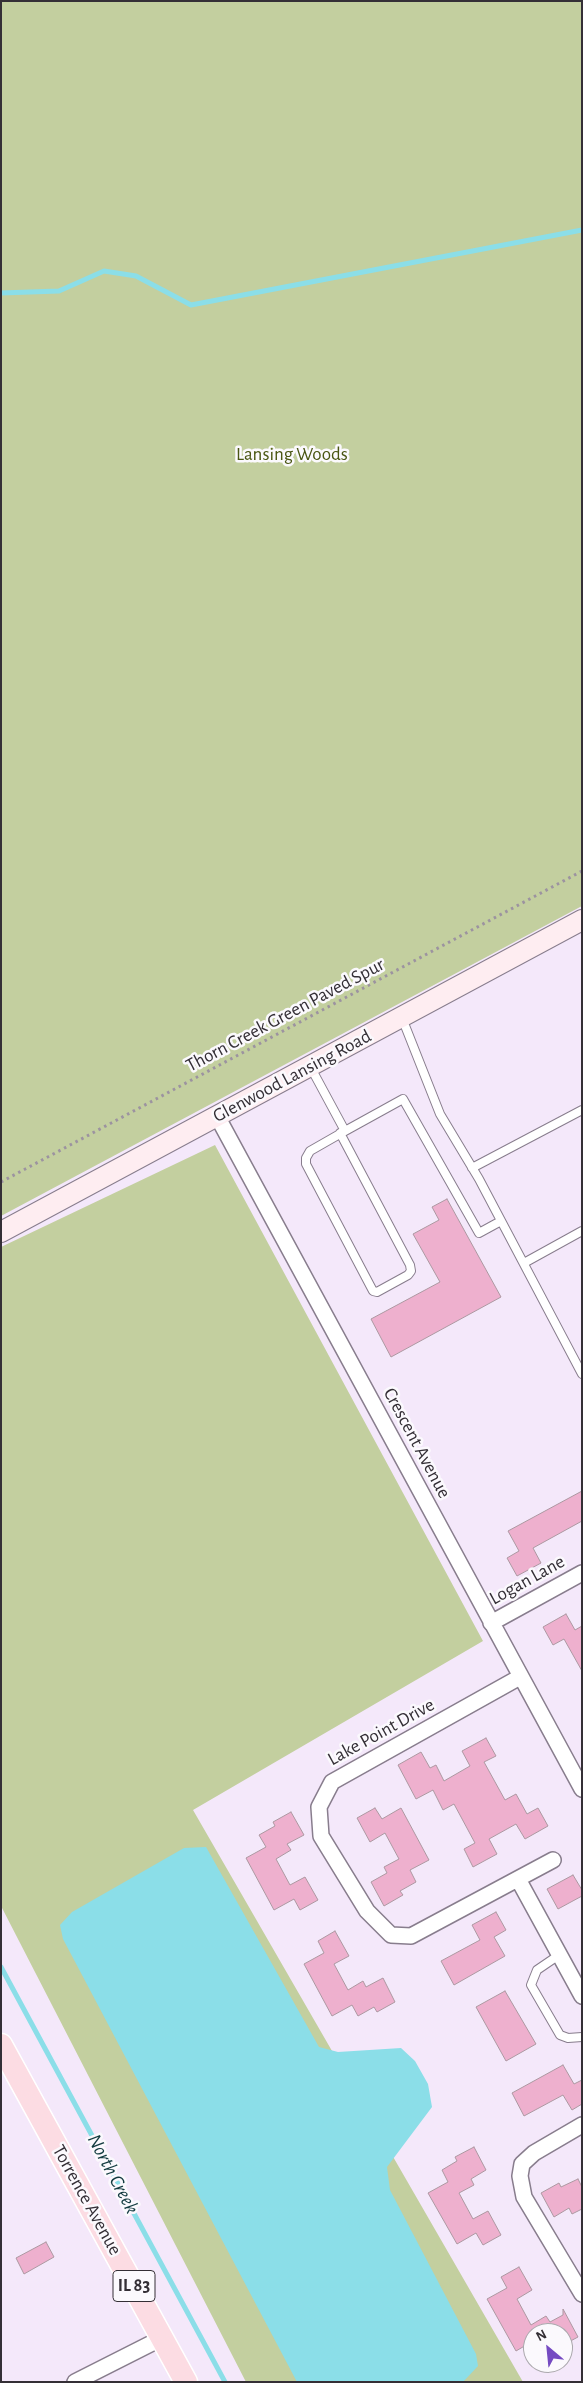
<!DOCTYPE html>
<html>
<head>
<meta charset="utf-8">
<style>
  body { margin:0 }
  #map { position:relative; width:583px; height:2383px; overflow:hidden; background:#f4e8fa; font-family:"Alegreya Sans",sans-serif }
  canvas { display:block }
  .frame { position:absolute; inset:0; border:2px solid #342f36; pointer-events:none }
  .north { position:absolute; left:523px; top:2323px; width:50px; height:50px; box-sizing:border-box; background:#fbf9fd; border:1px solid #aba8ad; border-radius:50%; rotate:332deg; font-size:14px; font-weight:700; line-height:20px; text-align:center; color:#342f36 }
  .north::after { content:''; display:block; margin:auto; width:18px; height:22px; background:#754ac2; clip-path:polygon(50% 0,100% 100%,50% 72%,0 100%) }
</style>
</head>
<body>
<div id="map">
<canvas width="583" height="2383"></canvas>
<div class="frame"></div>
<div class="north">N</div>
</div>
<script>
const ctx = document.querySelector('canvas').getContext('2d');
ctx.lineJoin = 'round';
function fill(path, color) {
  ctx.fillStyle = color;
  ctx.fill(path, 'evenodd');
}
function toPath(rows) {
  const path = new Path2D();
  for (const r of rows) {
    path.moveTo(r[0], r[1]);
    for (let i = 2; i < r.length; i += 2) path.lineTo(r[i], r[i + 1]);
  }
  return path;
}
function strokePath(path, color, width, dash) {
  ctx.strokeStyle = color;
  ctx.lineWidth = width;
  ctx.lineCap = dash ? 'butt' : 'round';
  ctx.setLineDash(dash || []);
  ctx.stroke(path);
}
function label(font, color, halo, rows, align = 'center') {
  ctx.font = font + ' "Alegreya Sans",sans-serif';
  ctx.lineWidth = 5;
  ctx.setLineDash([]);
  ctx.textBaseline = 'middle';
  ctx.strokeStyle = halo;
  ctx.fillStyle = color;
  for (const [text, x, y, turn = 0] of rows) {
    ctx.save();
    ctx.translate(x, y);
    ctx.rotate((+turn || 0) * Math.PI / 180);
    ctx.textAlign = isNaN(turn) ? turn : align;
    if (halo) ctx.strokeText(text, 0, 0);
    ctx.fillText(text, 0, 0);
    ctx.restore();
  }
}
const green = toPath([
  [1,1,582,1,582,906,1,1216],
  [215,1145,483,1641,193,1810,523,2382,246,2382,1,1906,1,1247]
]);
const water = toPath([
  [206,1847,319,2047,338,2052,401,2048,415,2061,428,2084,432,2107,387,2167,390,2190,476,2354,478,2366,463,2382,297,2382,63,1939,60,1925,72,1912,184,1848]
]);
const stream = toPath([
  [1,293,59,291,104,271,136,276,191,305,582,230],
  [1,1967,225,2382]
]);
const building = toPath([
  [447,1199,501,1297,391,1357,371,1319,440,1282,413,1234,439,1220,432,1207,447,1199],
  [582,1491,582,1521,533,1548,541,1563,517,1576,507,1558,519,1551,508,1531,582,1491],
  [566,1614,575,1630,582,1626,582,1671,564,1639,553,1645,543,1627,566,1614],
  [486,1738,496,1756,484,1762,505,1800,516,1794,527,1814,538,1808,548,1826,525,1839,516,1824,489,1839,497,1854,473,1867,464,1849,475,1843,454,1804,443,1810,433,1790,416,1799,398,1765,421,1752,430,1768,436,1765,444,1781,470,1766,462,1751,486,1738],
  [375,1808,382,1819,401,1808,429,1860,410,1870,416,1882,400,1891,403,1895,384,1906,371,1882,387,1873,384,1867,399,1859,385,1833,370,1842,357,1818,375,1808],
  [291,1812,304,1835,287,1844,291,1850,276,1859,290,1885,305,1877,318,1900,300,1910,294,1899,274,1910,246,1858,266,1847,259,1835,275,1826,273,1822,291,1812],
  [573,1875,582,1890,582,1896,558,1909,547,1889,573,1875],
  [496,1912,506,1930,494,1937,505,1956,454,1985,441,1961,480,1940,472,1925,496,1912],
  [335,1931,349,1956,334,1964,348,1990,363,1981,366,1987,383,1978,395,2002,377,2012,374,2007,358,2016,352,2005,332,2016,304,1964,324,1953,318,1941,335,1931],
  [505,1991,536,2044,506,2061,476,2007,505,1991],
  [563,2065,574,2084,582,2080,582,2104,572,2110,563,2095,524,2116,512,2093,563,2065],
  [474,2147,486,2170,471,2179,474,2185,459,2193,473,2219,488,2211,501,2235,483,2245,476,2233,457,2244,428,2193,448,2182,442,2170,457,2161,455,2157,474,2147],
  [578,2179,582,2187,582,2209,572,2214,569,2208,554,2217,541,2193,559,2183,561,2187,578,2179],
  [46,2242,54,2257,24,2274,16,2258,46,2242],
  [519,2267,532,2290,517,2299,531,2325,546,2316,550,2322,563,2315,563,2309,578,2337,563,2345,563,2333,533,2333,533,2341,516,2351,487,2299,507,2288,501,2277,519,2267]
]);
const path = toPath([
  [1,1182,582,871]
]);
const lane = toPath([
  [402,1018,440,1114,479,1179,582,1374],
  [311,1068,345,1131,403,1099,479,1233,501,1221],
  [340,1133,410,1265,411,1271,408,1275,377,1292,373,1291,306,1164,306,1158,310,1151,345,1131],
  [472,1168,582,1110],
  [524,1263,582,1231],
  [559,1955,537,1970,531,1985,560,2035,568,2038,582,2037]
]);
const street = toPath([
  [217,1116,582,1789],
  [491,1623,582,1573],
  [520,1677,332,1782,319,1807,321,1836,367,1911,391,1935,411,1936,553,1860],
  [518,1879,582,1996],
  [582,2125,534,2153,522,2164,520,2176,524,2197,582,2294],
  [75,2382,162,2338]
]);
const secondary = toPath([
  [1,1232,582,920]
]);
const primary = toPath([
  [1,2045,186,2382]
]);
const shields = [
  [134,2286,42]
];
const shieldNames = [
  ["IL 83",134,2286]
];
const parkNames = [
  ["Lansing Woods",292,454]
];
const streetNames = [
  ["Thorn Creek Green Paved Spur",285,1015,-28],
  ["Glenwood Lansing Road",292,1076,-28],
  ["Crescent Avenue",417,1443,62],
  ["Logan Lane",527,1580,-29],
  ["Lake Point Drive",381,1732,-29],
  ["Torrence Avenue",87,2200,61]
];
const waterNames = [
  ["North Creek",113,2174,62]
];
fill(green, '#c3cf9f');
fill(water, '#8bdee8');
strokePath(stream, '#8bdee8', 5);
fill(building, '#eeb0ce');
strokePath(building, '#ac98a1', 1);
strokePath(lane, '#887d8d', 10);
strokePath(street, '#887d8d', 18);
strokePath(secondary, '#887d8d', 22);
strokePath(primary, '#fff', 25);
strokePath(path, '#9c93a0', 3, [2.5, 4]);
strokePath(lane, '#fff', 8);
strokePath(street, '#fff', 15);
strokePath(secondary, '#feedf1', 20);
strokePath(primary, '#fcdce3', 22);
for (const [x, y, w] of shields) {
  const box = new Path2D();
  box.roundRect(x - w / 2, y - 15.5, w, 31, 4);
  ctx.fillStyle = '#fbf9fd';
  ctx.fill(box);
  strokePath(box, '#342f36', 1);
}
label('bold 18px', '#342f36', null, shieldNames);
label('19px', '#4a5613', '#fbf9fd', parkNames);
label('19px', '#342f36', '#fbf9fd', streetNames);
label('italic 20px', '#133b40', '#fbf9fd', waterNames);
</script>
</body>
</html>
